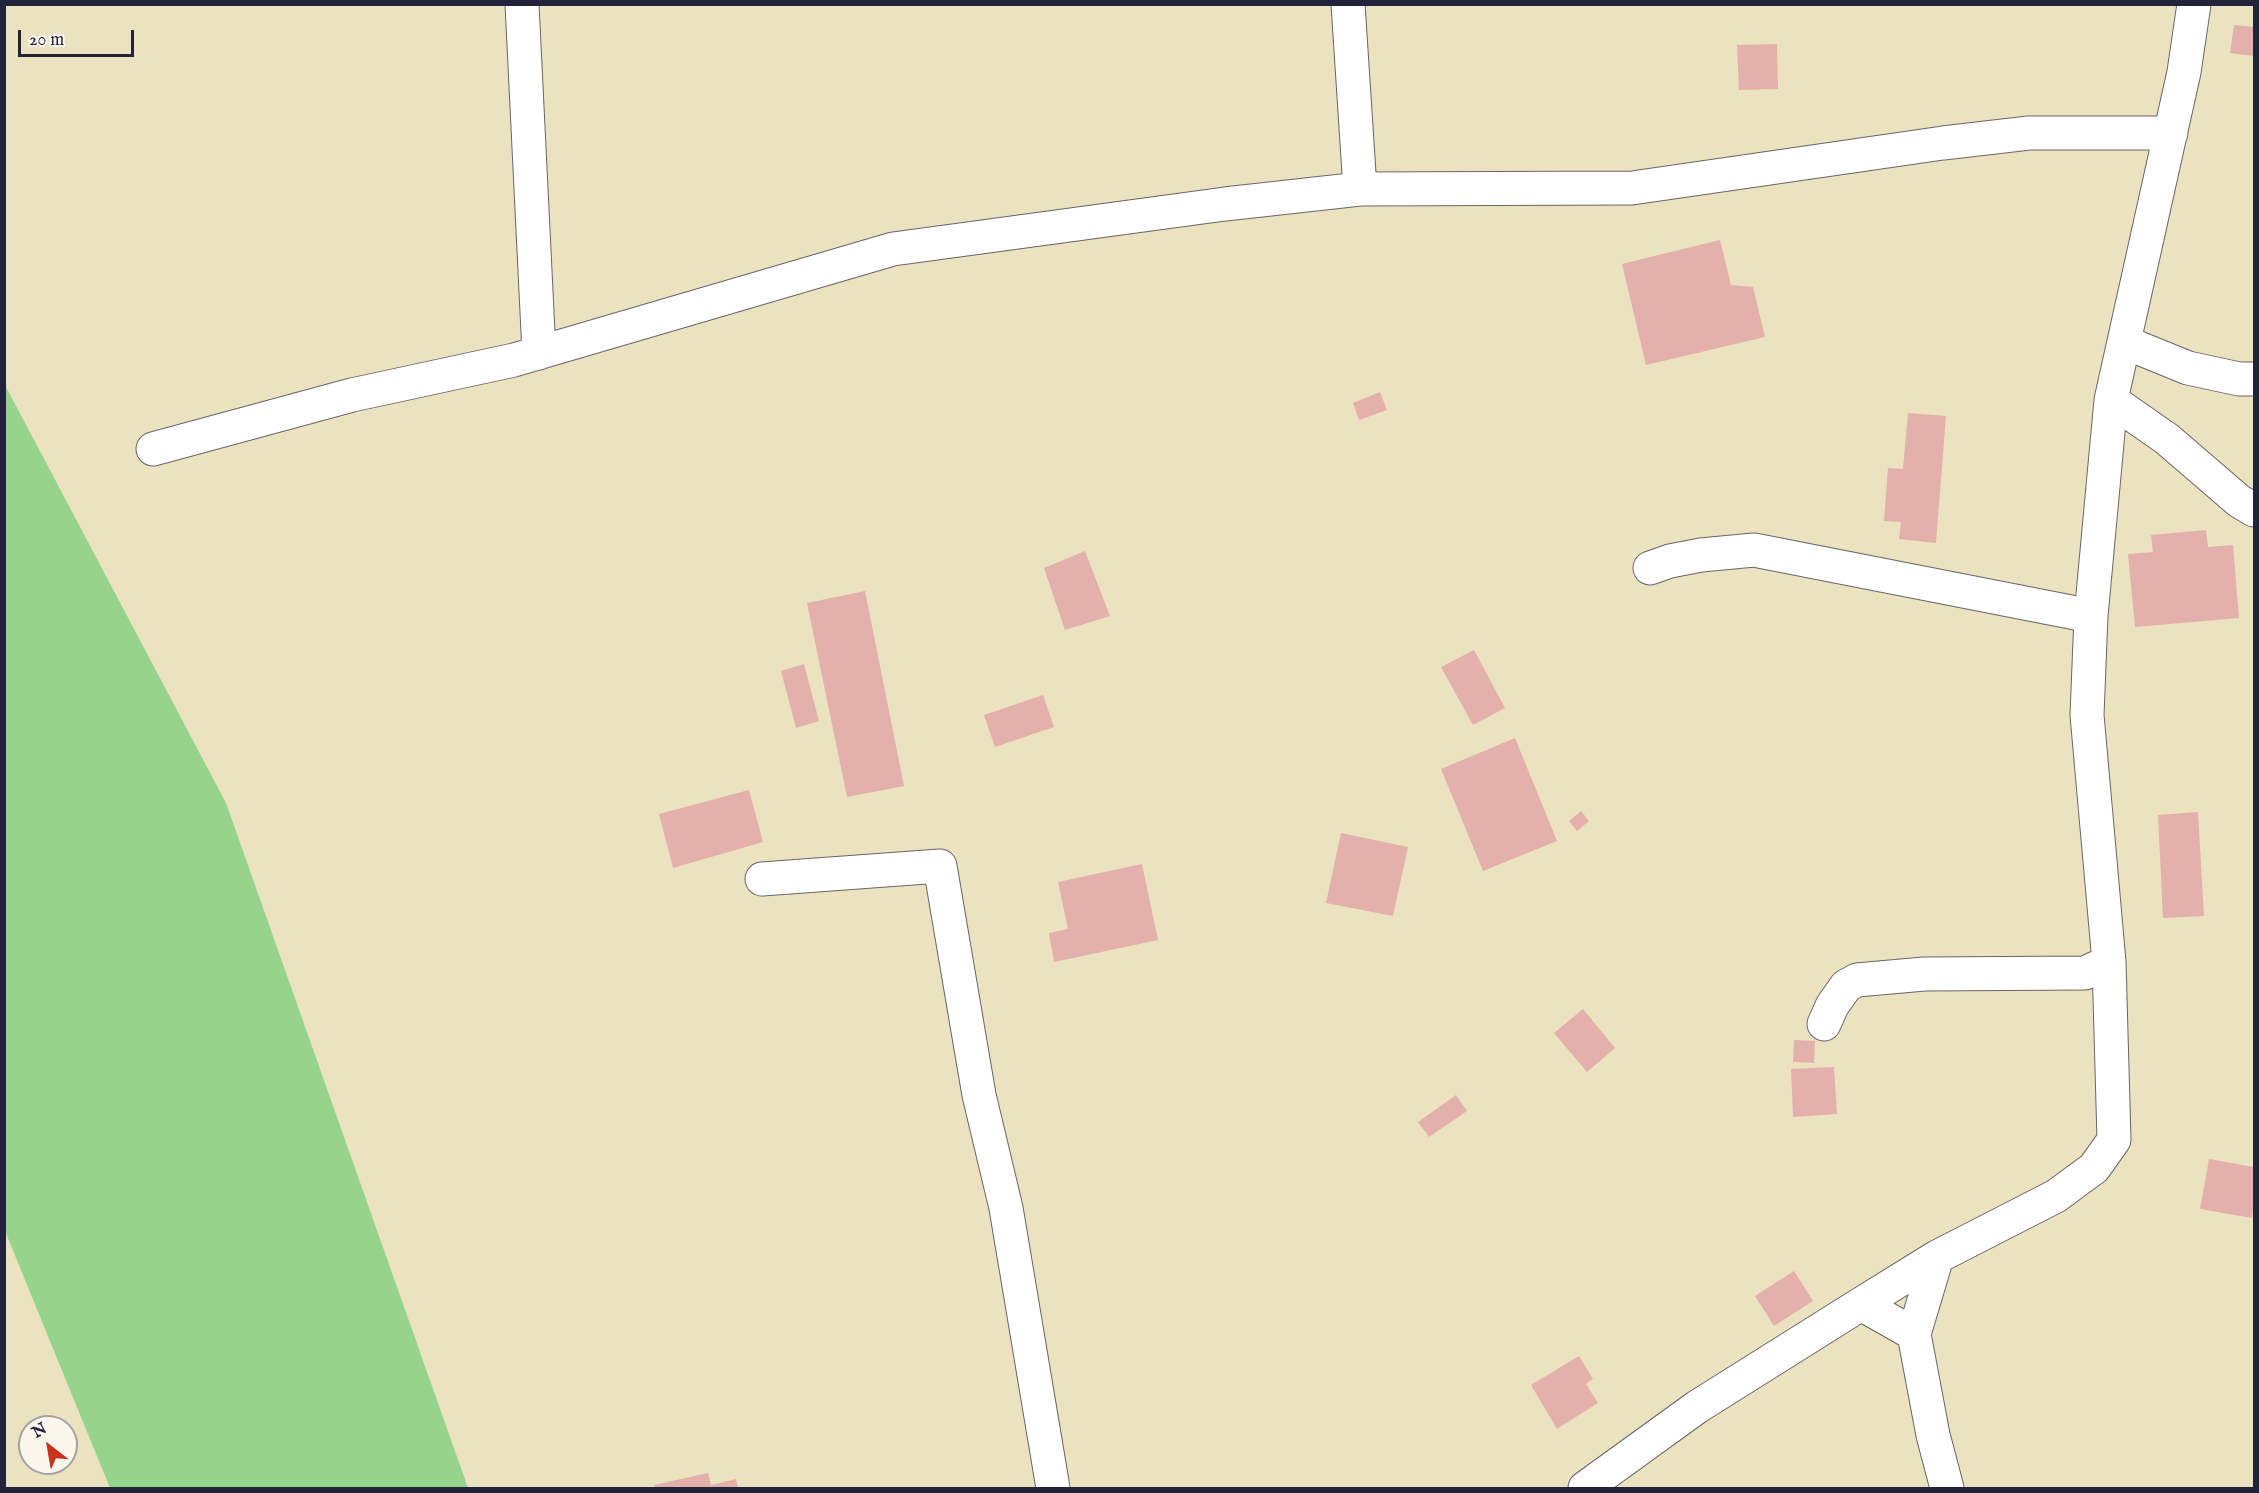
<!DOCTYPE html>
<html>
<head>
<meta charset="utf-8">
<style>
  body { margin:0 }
  #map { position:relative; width:2259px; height:1493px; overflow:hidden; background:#ebe2c0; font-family:"IM FELL English",serif }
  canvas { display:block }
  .frame { position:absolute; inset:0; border:6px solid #22223b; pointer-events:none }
  .north { position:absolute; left:18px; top:1415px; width:60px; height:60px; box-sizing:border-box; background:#fbf7ec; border:2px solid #a4a2a5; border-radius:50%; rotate:329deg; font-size:16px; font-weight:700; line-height:24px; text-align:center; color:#22223b }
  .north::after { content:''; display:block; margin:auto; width:21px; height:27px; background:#c8321e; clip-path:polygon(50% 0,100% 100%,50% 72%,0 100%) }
  .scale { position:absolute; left:18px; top:30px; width:116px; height:27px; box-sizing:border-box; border:3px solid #22223b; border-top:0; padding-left:8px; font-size:18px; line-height:21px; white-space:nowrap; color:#22223b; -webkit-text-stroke:4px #fbf7ec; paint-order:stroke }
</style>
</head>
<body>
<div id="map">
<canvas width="2259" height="1493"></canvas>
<div class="frame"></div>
<div class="north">N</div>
<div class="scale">20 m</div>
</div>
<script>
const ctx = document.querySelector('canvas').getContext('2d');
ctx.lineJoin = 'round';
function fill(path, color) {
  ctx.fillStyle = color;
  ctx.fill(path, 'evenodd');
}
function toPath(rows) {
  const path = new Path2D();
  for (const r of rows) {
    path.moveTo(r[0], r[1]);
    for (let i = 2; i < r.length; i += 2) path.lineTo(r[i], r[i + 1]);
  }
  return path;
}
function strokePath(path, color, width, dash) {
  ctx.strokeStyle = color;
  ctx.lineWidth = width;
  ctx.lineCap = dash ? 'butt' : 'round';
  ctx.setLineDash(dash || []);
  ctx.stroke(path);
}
const green = toPath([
  [5,385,226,803,468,1488,110,1488,5,1231]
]);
const building = toPath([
  [2234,25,2254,27,2254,56,2230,53],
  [1777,44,1778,89,1739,90,1737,45],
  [1720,240,1731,285,1753,287,1765,337,1646,365,1622,264],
  [1380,392,1387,410,1359,420,1353,403],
  [1908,413,1946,416,1936,543,1899,539,1901,522,1884,521,1888,468,1903,469],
  [2206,530,2208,547,2233,545,2239,618,2135,627,2128,554,2153,552,2151,535],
  [1085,551,1110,616,1065,630,1044,568],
  [865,591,904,786,847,797,807,603],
  [1474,650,1505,708,1473,725,1441,667],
  [804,664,819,721,796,728,781,671],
  [1043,695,1054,727,995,747,984,715],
  [1515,738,1557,841,1483,871,1441,769],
  [749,790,763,842,673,868,659,814],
  [1581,811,1589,821,1577,831,1569,821],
  [2198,812,2204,916,2163,918,2158,815],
  [1341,833,1408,847,1393,916,1326,903],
  [1142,864,1158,940,1054,962,1049,933,1068,929,1058,882],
  [1583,1009,1615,1048,1587,1072,1554,1033],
  [1794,1040,1815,1041,1814,1063,1793,1062],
  [1834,1067,1837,1114,1793,1117,1791,1069],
  [1456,1095,1467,1111,1429,1137,1418,1122],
  [2209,1159,2254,1167,2254,1202,2252,1218,2200,1209],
  [1794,1271,1813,1301,1774,1326,1755,1296],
  [1579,1356,1593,1379,1586,1384,1598,1403,1557,1429,1531,1385],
  [708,1473,711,1485,736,1479,738,1488,655,1488,654,1485]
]);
const street = toPath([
  [522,4,539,353],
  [1348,4,1360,189,1632,188,1943,143,2029,133,2171,133],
  [2124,342,2188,368,2239,379,2254,379],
  [2111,400,2167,439,2239,501,2254,510],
  [153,449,352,395,514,360,893,249,1225,204,1360,189],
  [1650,568,1670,561,1701,555,1754,550,2091,616],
  [762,879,940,866,979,1095,1006,1208,1053,1488],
  [1824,1024,1832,1006,1846,986,1857,980,1924,974,2085,973,2109,962],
  [1937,1257,1914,1334,1933,1435,1947,1488],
  [1861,1304,1914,1334],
  [1585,1488,1697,1407,1861,1304,1937,1257,2056,1196,2094,1168,2114,1140,2109,962,2087,715,2091,616,2111,400,2184,72,2194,4]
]);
fill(green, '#95d48a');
fill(building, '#e4b0ac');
strokePath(street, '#68656a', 35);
strokePath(street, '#fff', 33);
</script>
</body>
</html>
